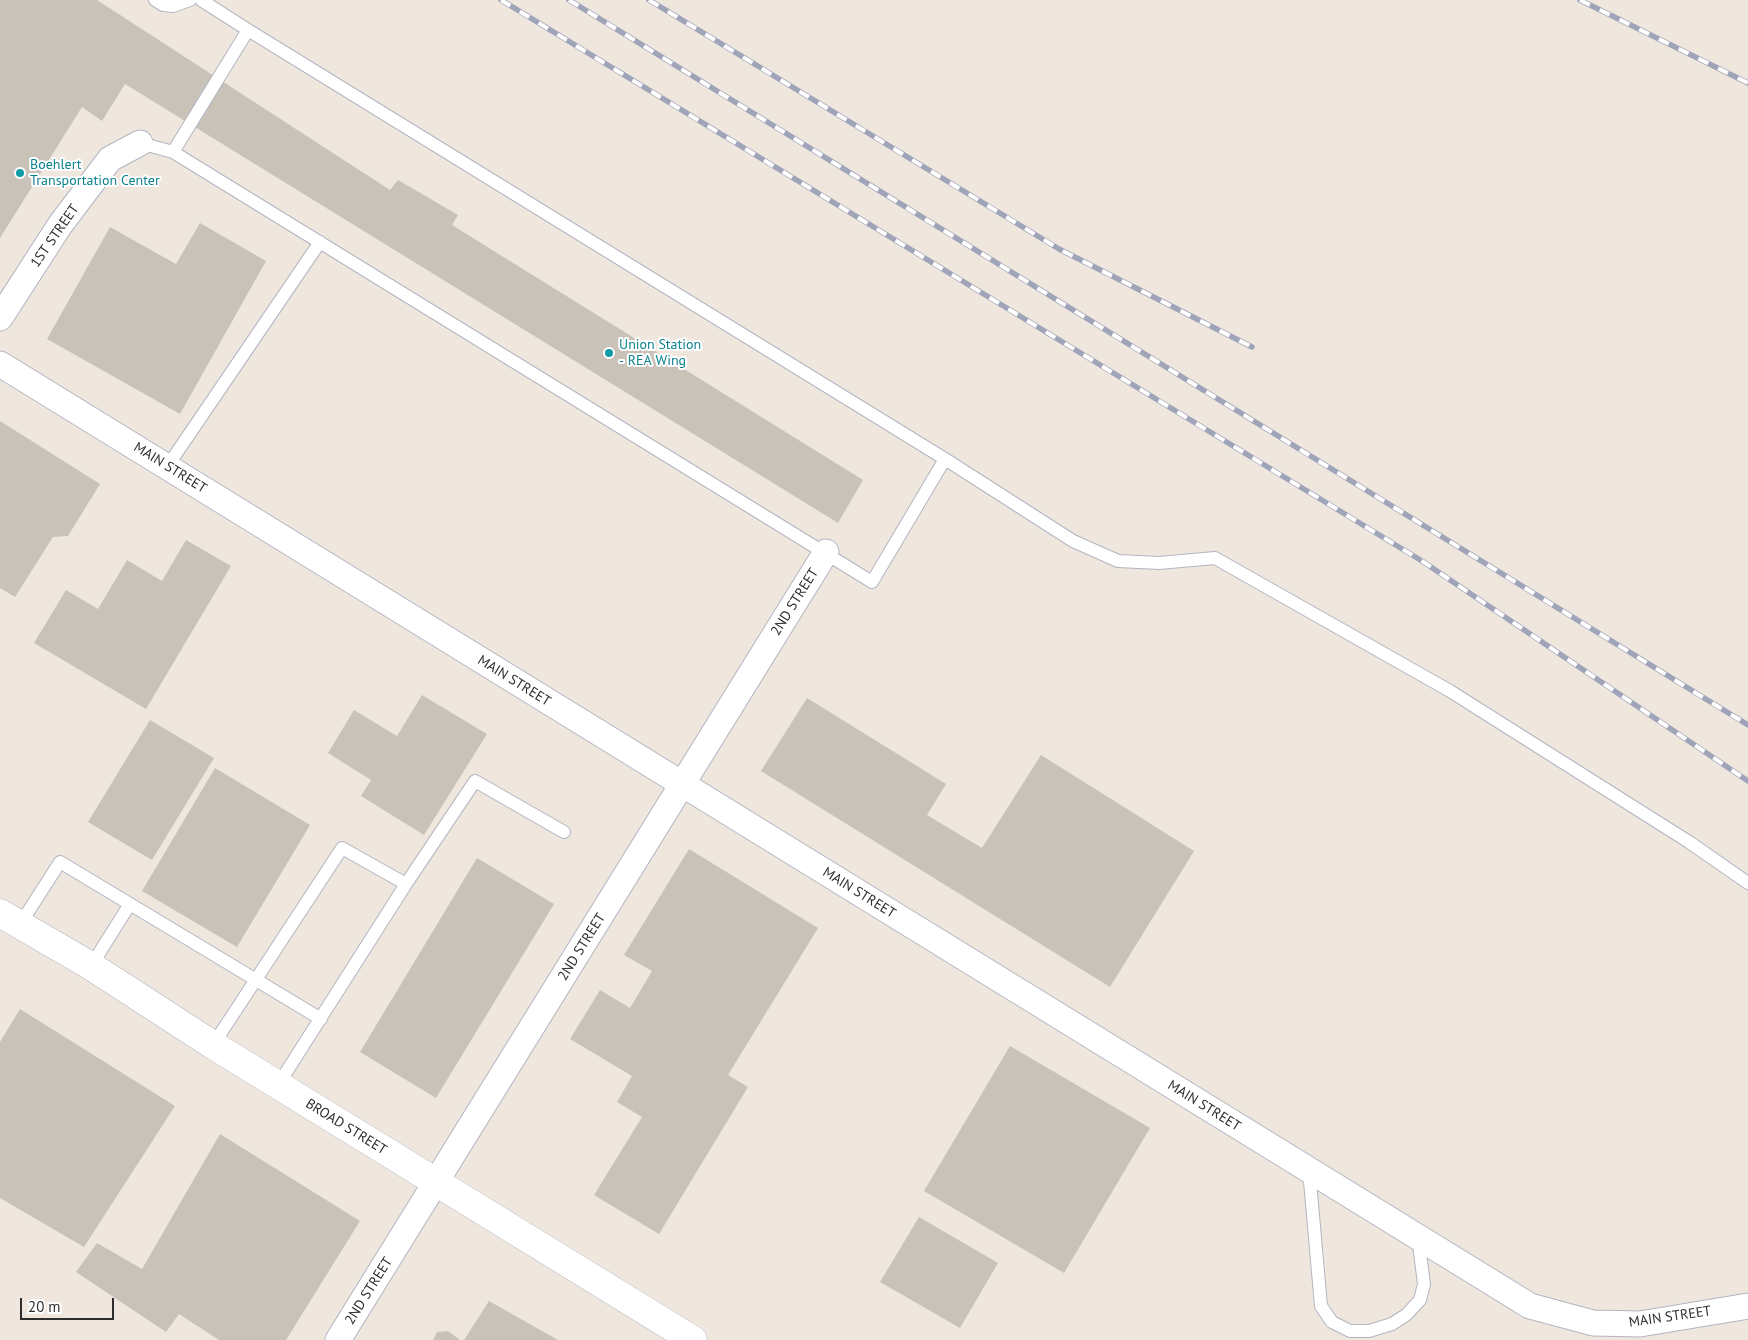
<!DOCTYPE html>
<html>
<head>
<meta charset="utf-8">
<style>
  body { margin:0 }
  #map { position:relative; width:1748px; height:1340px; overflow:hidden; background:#efe7de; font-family:"PT Sans",sans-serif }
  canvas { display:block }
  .scale { position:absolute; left:20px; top:1298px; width:94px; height:22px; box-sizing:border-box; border:2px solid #2d2d2d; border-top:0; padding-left:6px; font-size:15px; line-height:18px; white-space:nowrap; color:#2d2d2d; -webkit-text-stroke:4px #fff; paint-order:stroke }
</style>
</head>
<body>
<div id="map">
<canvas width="1748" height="1340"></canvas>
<div class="scale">20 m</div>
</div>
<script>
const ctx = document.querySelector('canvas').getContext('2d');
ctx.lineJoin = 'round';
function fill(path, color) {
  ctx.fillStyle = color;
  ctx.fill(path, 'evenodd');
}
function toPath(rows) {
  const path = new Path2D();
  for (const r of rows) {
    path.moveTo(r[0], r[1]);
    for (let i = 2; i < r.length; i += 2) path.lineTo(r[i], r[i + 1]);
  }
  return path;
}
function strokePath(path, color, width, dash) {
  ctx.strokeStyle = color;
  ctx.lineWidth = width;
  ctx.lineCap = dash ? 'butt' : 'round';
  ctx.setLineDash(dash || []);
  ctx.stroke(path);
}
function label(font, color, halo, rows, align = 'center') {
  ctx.font = font + ' "PT Sans",sans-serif';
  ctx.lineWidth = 4;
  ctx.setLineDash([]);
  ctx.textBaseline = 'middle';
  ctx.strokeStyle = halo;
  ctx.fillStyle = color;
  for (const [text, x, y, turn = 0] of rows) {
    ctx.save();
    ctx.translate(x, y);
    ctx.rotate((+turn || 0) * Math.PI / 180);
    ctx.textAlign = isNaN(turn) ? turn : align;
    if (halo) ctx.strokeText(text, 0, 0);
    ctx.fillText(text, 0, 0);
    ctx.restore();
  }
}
const building = toPath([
  [0,0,97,0,390,190,398,180,458,215,452,225,863,480,838,523,125,84,102,121,82,107,0,238],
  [200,223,266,261,180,414,47,339,110,227,176,264],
  [0,421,100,484,68,536,53,537,15,597,0,588],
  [186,540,231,566,146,709,34,643,66,590,98,609,127,560,162,581],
  [422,695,487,734,424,835,361,796,371,780,328,753,354,710,397,736],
  [807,698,946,784,927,815,982,848,1041,755,1194,851,1110,987,761,771],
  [150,720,214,758,152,860,88,822],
  [215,768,310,825,237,947,142,891],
  [689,849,818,928,728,1075,748,1087,659,1234,594,1195,642,1117,617,1102,632,1076,570,1039,600,990,630,1008,652,971,624,955],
  [477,858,554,904,436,1098,360,1052],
  [20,1009,175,1106,84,1247,0,1198,0,1042],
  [1010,1046,1150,1128,1064,1273,924,1191],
  [220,1134,360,1221,286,1340,219,1340,179,1314,166,1332,76,1272,97,1243,142,1269],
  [919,1217,998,1263,960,1328,880,1282],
  [489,1301,558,1340,464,1340],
  [448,1331,460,1340,433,1340,437,1332]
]);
const lane = toPath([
  [155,0,163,5,173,6,190,0],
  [140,143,173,152,872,582,945,459,248,30],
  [173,152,248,30,201,0],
  [945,459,1073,541,1118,561,1159,563,1215,558,1450,691,1689,842,1748,883],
  [167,467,320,242],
  [19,926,60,862,321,1019],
  [91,966,130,904],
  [213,1045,342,848,406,884],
  [278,1085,406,884,475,781,564,832],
  [1309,1170,1321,1306,1332,1322,1350,1331,1369,1331,1392,1324,1406,1315,1420,1300,1424,1284,1418,1237]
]);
const street = toPath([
  [0,318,60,225,110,159,140,143],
  [0,364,1530,1306,1593,1323,1640,1324,1748,1306],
  [338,1340,826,552]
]);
const secondary = toPath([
  [0,913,91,966,213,1045,693,1340]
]);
const rail = toPath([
  [501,0,1422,561,1748,781],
  [569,0,1748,725],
  [649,0,1059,249,1252,347],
  [1580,0,1748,83]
]);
const markers = [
  [20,173,5,"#0f9aa8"],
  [609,353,5,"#0f9aa8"]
];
const cultureNames = [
  ["Boehlert",30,165],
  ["Transportation Center",30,181],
  ["Union Station",619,345],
  ["- REA Wing",619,361]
];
const streetNames = [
  ["1ST STREET",55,236,-55],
  ["MAIN STREET",170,468,32],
  ["2ND STREET",795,602,-58],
  ["MAIN STREET",514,681,32],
  ["MAIN STREET",859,893,32],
  ["2ND STREET",582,947,-58],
  ["MAIN STREET",1204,1106,32],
  ["BROAD STREET",346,1127,32],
  ["2ND STREET",369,1291,-58],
  ["MAIN STREET",1670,1317,-8]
];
fill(building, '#c8c2b9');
strokePath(lane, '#b2b5c1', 14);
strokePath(street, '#b2b5c1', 27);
strokePath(secondary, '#b2b5c1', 29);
strokePath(lane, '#fff', 12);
strokePath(street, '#fff', 25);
strokePath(secondary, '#fff', 28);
strokePath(rail, '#a0a4b9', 5.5);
strokePath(rail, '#fff', 4, [11]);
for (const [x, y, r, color] of markers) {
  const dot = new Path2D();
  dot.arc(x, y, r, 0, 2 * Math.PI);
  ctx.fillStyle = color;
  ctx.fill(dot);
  strokePath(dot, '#fff', 2);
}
label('14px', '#0d838f', '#fff', cultureNames, 'left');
label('14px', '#2d2d2d', '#fff', streetNames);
</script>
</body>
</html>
